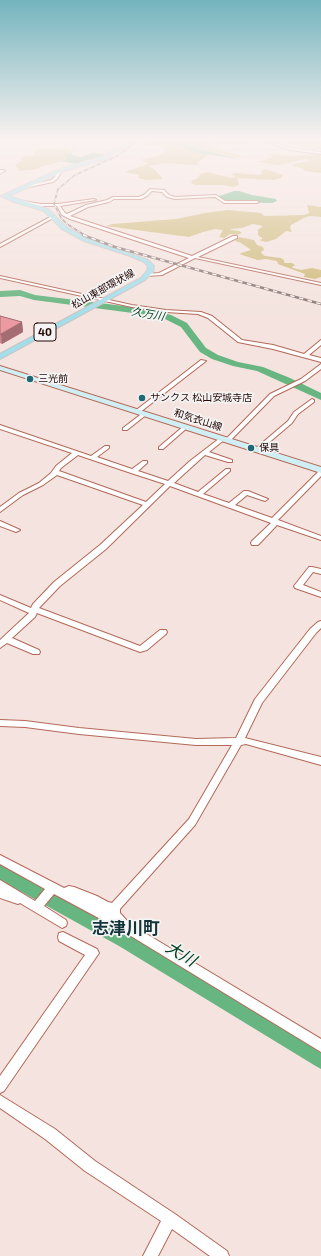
<!DOCTYPE html>
<html>
<head>
<meta charset="utf-8">
<style>
  body { margin:0 }
  canvas { display:block; background:#f4e3de }
</style>
</head>
<body>
<canvas width="321" height="1256"></canvas>
<script>
const ctx = document.querySelector('canvas').getContext('2d');
ctx.lineJoin = 'round';
function fill(path, color) {
  ctx.fillStyle = color;
  ctx.fill(path, 'evenodd');
}
function toPath(rows) {
  const path = new Path2D();
  for (const r of rows) {
    path.moveTo(r[0], r[1]);
    for (let i = 2; i < r.length; i += 2) path.lineTo(r[i], r[i + 1]);
  }
  return path;
}
function strokePath(path, color, width, dash) {
  ctx.strokeStyle = color;
  ctx.lineWidth = width;
  ctx.lineCap = dash ? 'butt' : 'round';
  ctx.setLineDash(dash || []);
  ctx.stroke(path);
}
function label(font, color, halo, rows, align = 'center') {
  ctx.font = font + ' "Exo 2","Noto Sans JP",sans-serif';
  ctx.lineWidth = 3.5;
  ctx.setLineDash([]);
  ctx.textBaseline = 'middle';
  ctx.strokeStyle = halo;
  ctx.fillStyle = color;
  for (const [text, x, y, turn = 0] of rows) {
    ctx.save();
    ctx.translate(x, y);
    ctx.rotate((+turn || 0) * Math.PI / 180);
    ctx.textAlign = isNaN(turn) ? turn : align;
    if (halo) ctx.strokeText(text, 0, 0);
    ctx.fillText(text, 0, 0);
    ctx.restore();
  }
}
const green = toPath([
  [148,141,163,141,183,149,208,155,199,161,197,165,164,163,148,166,154,169,163,179,147,180,138,178,139,175,125,172,148,164,142,160,143,159,156,157,165,153,165,148,163,147,143,145],
  [183,141,252,141,235,145,212,142,202,144,238,155,243,158,242,158,198,148],
  [283,141,321,141,321,150,302,147],
  [39,148,68,149,75,151,68,153,66,160,40,167,37,169,20,171,15,165,22,161,20,159,22,157,36,155,32,151],
  [269,154,290,156,321,154,321,173,305,171,302,168,292,166,293,164,309,161,308,159,300,160,278,165,258,162,274,157],
  [265,169,283,175,281,178,274,180,237,178,239,185,234,187,223,185,196,185,192,184,191,181,198,178,200,174,207,172,232,178,236,177,231,174,236,173,260,175,263,173,261,171],
  [307,205,321,207,321,217,310,216,304,218,291,225,290,228,292,232,286,231,276,239,266,242,259,240,263,239,258,235,258,230,263,226,253,224,242,228,231,229,231,230,239,231,242,233,237,235,230,234,224,238,219,237,223,230,215,229,203,232,189,237,106,226,113,224,176,219,205,213,228,210,261,213,264,216,304,215,309,213],
  [239,237,254,240,257,245,263,247,264,250,261,252,262,254,265,256,281,258,284,260,284,262,285,263,292,263,295,265,292,267,293,268,301,270,312,268,321,270,321,277,315,279,304,277,305,274,278,264,277,261,266,259,258,260,242,255,240,254,241,253,251,250,241,243,235,241]
]);
const water = toPath([
  [163,141,183,141,198,148,240,159,197,153],
  [72,152,72,155,80,157,93,153,105,154,102,157,77,164,59,161,66,160,66,155],
  [234,191,239,191,252,195,276,199,277,201,272,203,225,202,219,196]
]);
const river = toPath([
  [20,290,35,295,148,309,171,315,187,323,206,348,218,355,238,362,263,367,290,378,321,393,321,400,257,371,233,366,212,359,200,352,181,327,165,319,148,315,34,300,20,296,0,297,0,291,20,290],
  [0,863,133,934,321,1046,321,1069,314,1065,119,946,0,880,0,863]
]);
const street = toPath([
  [266,141,270,141,291,148,321,152,321,154,290,150,266,141],
  [0,170,3,170,5,171,0,174,0,170],
  [59,170,62,171,57,179,53,182,25,188,23,187,51,180,55,177,59,170],
  [150,189,164,190,169,195,175,197,216,195,225,201,257,201,259,202,257,203,224,203,215,197,175,199,167,197,162,192,152,191,147,196,141,199,114,199,109,202,88,207,70,216,192,256,233,236,237,236,237,238,198,257,321,283,321,285,195,258,162,275,146,276,146,274,159,273,189,258,70,219,62,215,57,206,41,206,21,202,23,201,41,204,58,204,94,199,96,200,60,206,65,213,67,214,86,205,107,200,113,197,139,197,145,194,150,189],
  [52,216,55,217,0,247,0,244,52,216],
  [0,276,132,305,166,310,201,312,212,316,242,340,273,345,304,354,321,340,321,345,309,355,321,358,321,362,273,349,238,342,208,318,198,314,166,312,132,307,0,278,0,276],
  [201,360,206,361,139,413,135,413,135,411,201,360],
  [321,364,321,369,305,381,274,396,229,442,225,442,225,440,270,394,301,379,321,364],
  [312,399,314,400,314,402,298,414,292,423,259,451,255,451,255,449,288,421,294,412,312,399],
  [144,412,146,413,146,415,127,430,123,430,123,428,144,412],
  [0,425,91,456,105,446,109,446,109,448,97,457,132,469,143,461,147,461,147,463,138,471,168,481,190,461,220,438,224,438,224,440,209,452,232,460,232,462,228,462,205,455,174,483,198,492,226,469,230,469,230,471,203,494,229,503,244,491,248,491,268,499,265,501,247,495,235,505,272,518,319,471,321,470,321,476,278,520,321,536,321,540,277,525,258,545,252,545,251,543,252,541,271,523,170,486,106,549,60,586,39,608,140,646,160,630,166,630,167,632,166,634,147,650,140,652,37,613,35,617,12,638,39,650,40,652,39,654,33,654,7,643,0,648,0,640,29,613,0,600,0,595,31,608,33,604,54,582,100,545,143,505,57,475,43,485,23,495,0,512,0,507,19,493,39,483,51,473,56,466,72,453,0,429,0,425],
  [78,455,131,473,165,484,146,502,59,471,61,468,78,455],
  [185,425,187,426,187,428,163,449,159,449,159,447,185,425],
  [0,521,18,529,20,530,16,532,0,526,0,521],
  [309,567,312,567,321,569,321,574,313,572,303,585,321,592,321,597,295,588,294,586,309,567],
  [321,621,321,628,316,633,262,703,245,738,321,757,321,765,246,744,241,745,195,825,120,909,120,913,130,924,321,1039,321,1052,121,930,54,894,44,906,66,920,67,923,66,926,62,928,20,903,18,904,0,898,0,880,35,901,45,889,0,864,0,855,64,888,69,886,74,887,97,896,108,902,112,903,189,819,232,745,196,745,79,734,25,727,0,726,0,720,25,721,79,728,196,739,236,738,255,699,310,629,318,622,321,621],
  [63,932,97,949,99,953,4,1091,0,1093,0,1076,85,955,59,941,58,937,59,933,63,932],
  [0,1095,55,1129,95,1161,175,1214,227,1251,229,1256,210,1256,172,1229,158,1256,143,1256,161,1221,85,1171,45,1139,0,1108,0,1095]
]);
const secondary = toPath([
  [0,366,321,467,321,473,0,370,0,366]
]);
const primary = toPath([
  [129,141,135,141,129,147,113,153,109,158,64,171,9,196,48,209,66,227,88,239,148,260,154,266,153,272,145,280,0,359,0,354,141,278,147,271,148,266,144,262,130,256,84,241,62,229,44,211,14,202,1,196,60,169,105,156,109,151,125,145,129,141]
]);
const railFar1 = toPath([
  [86,236,67,224,61,218,54,204,58,189,75,175,117,156,131,146,135,141]
]);
const rail = toPath([
  [83,235,115,247,321,304]
]);
const wall = toPath([
  [0,316,22,322,23,332,2,344,0,343]
]);
const shadedWall = toPath([
  [22,322,23,332,2,344,1,334]
]);
const building = toPath([
  [0,316,22,322,1,334,0,334,0,316]
]);
const markers = [
  [30,379,4,"#216876"],
  [142,398,4,"#216876"],
  [251,448,4,"#216876"]
];
const farStreetnames = [
  ["松山東部環状線",103,289,-29],
  ["和気衣山線",198,420,18]
];
const farPoinames = [
  ["三光前",38,379],
  ["サンクス 松山安城寺店",150,398],
  ["保具",259,448]
];
const farWaternames = [
  ["久万川",148,314,10]
];
const shields = [
  [45,332,22]
];
const shieldNames = [
  ["40",45,332]
];
const nearWaternames = [
  ["大川",181,954,31]
];
const nearQuarternames = [
  ["志津川町",126,928]
];
fill(green, '#ceb976');
fill(water, '#67b580');
fill(river, '#67b580');
strokePath(street, '#b36959', 2);
strokePath(secondary, '#b36959', 2);
strokePath(primary, '#cbc4c3', 2);
fill(street, '#fff');
fill(secondary, '#d0eff5');
fill(primary, '#a2dfeb');
strokePath(railFar1, '#8a746f', 1.5);
strokePath(rail, '#8a746f', 2.5);
strokePath(railFar1, '#f4f4f4', 1, [3.5]);
strokePath(rail, '#f4f4f4', 1.5, [4.5]);
fill(wall, '#cb848b');
fill(shadedWall, '#a56c71');
fill(building, '#ec9aa2');
strokePath(building, '#a56c71', 1);
const sky = ctx.createLinearGradient(0, 0, 0, 317);
sky.addColorStop(0, '#74b4be');
sky.addColorStop(0.44, '#faf2f0');
sky.addColorStop(1, '#faf2f000');
ctx.fillStyle = sky;
ctx.fillRect(0, 0, 321, 317);
for (const [x, y, r, color] of markers) {
  const dot = new Path2D();
  dot.arc(x, y, r, 0, 2 * Math.PI);
  ctx.fillStyle = color;
  ctx.fill(dot);
  strokePath(dot, '#f4f4f4', 1.5);
}
label('10px', '#250905', '#f4f4f4', farStreetnames);
label('10px', '#250905', '#f4f4f4', farPoinames, 'left');
label('italic 11px', '#024221', '#f4f4f4', farWaternames);
for (const [x, y, w] of shields) {
  const box = new Path2D();
  box.roundRect(x - w / 2, y - 9, w, 18, 3);
  ctx.fillStyle = '#f4f4f4';
  ctx.fill(box);
  strokePath(box, '#250905', 1);
}
label('bold 11px', '#250905', null, shieldNames);
label('italic 16px', '#024221', '#f4f4f4', nearWaternames);
label('bold 17px', '#12333a', '#f4f4f4', nearQuarternames);
</script>
</body>
</html>
